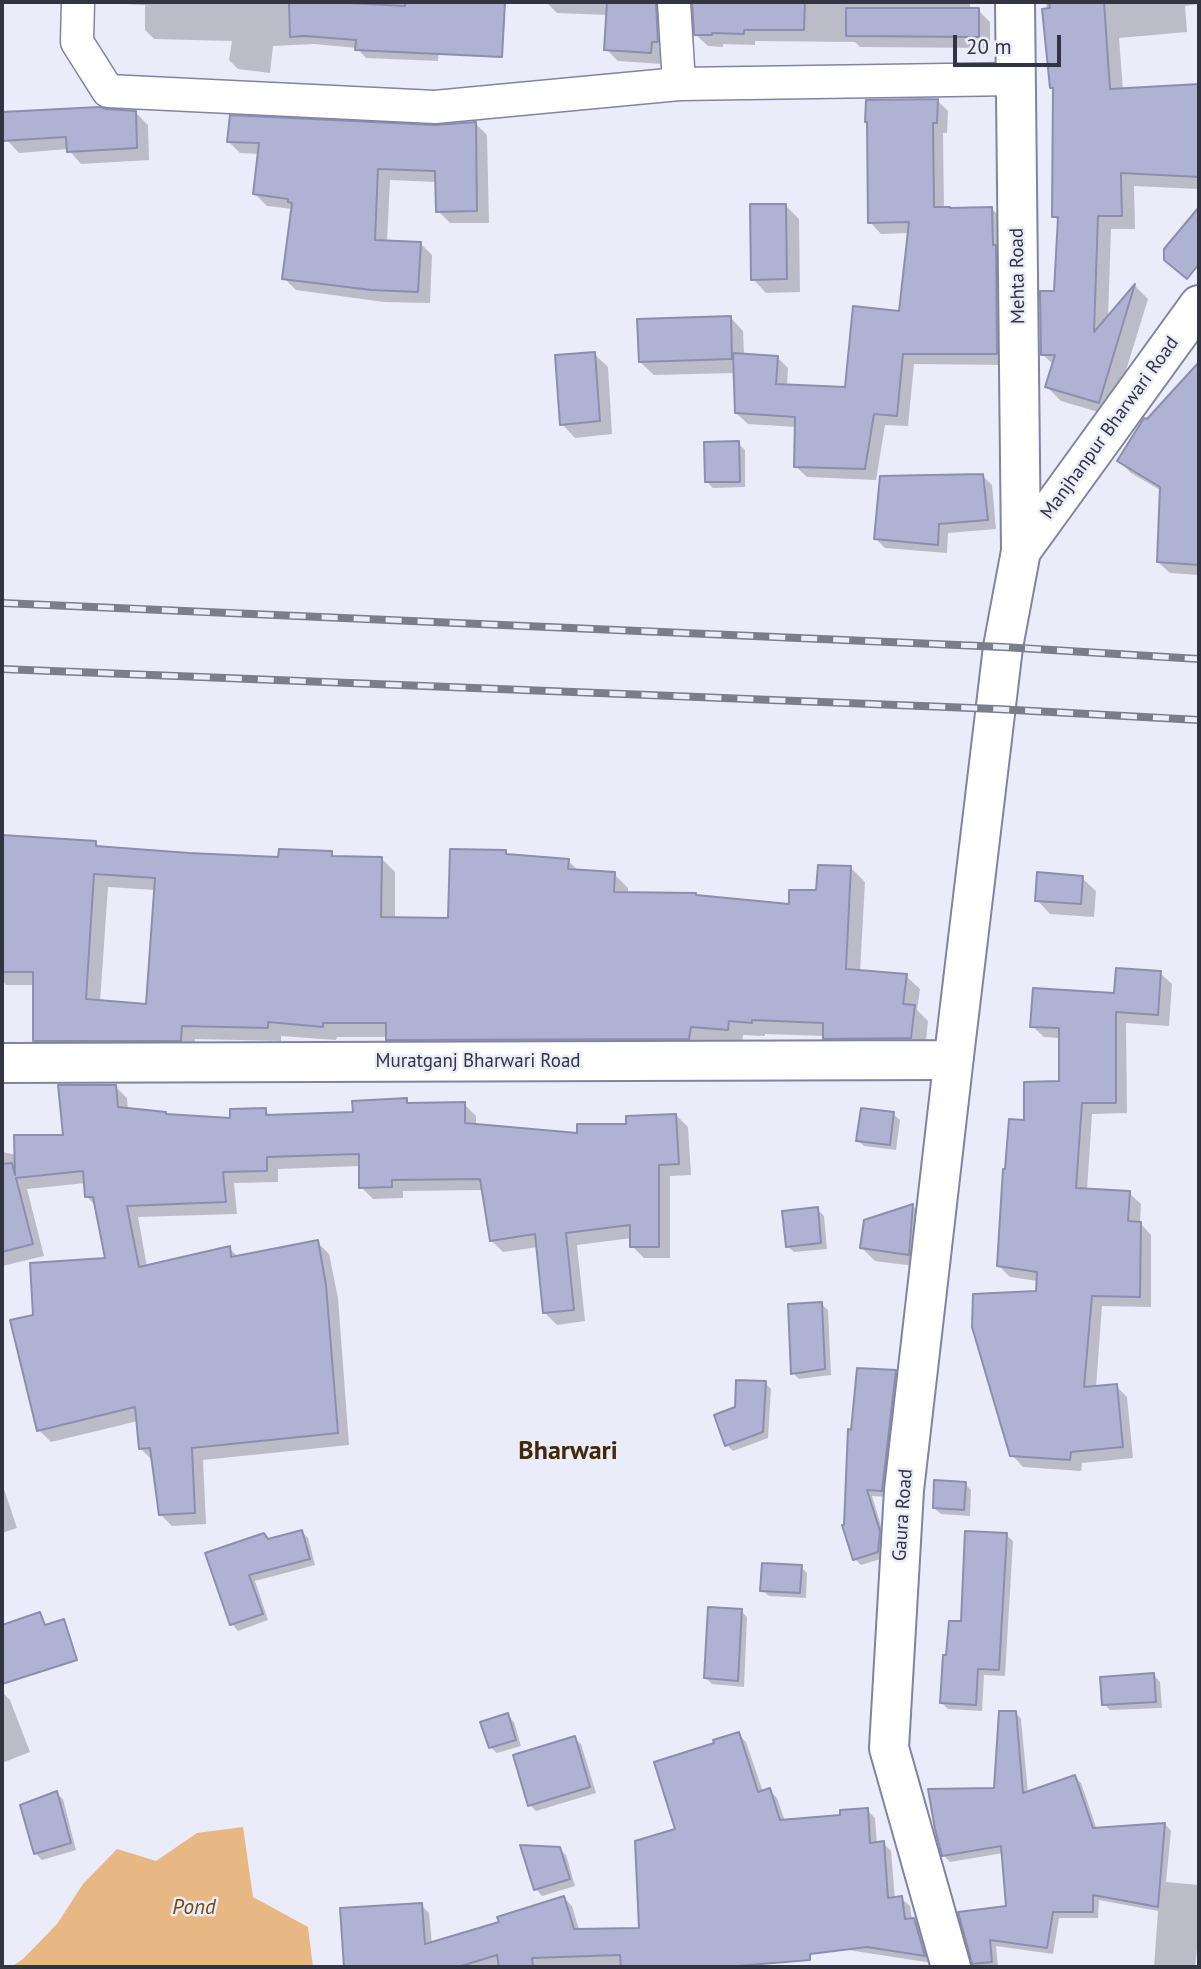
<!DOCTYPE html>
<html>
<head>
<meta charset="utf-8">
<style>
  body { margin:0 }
  #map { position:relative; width:1201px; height:1969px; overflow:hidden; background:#ebecfa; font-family:"PT Sans",sans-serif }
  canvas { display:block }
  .frame { position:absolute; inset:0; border:4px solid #333441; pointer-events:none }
  .scale { position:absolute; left:953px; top:35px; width:108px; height:32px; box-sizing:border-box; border:4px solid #333441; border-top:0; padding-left:9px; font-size:21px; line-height:24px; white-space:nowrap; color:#333441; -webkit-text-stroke:5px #ebecfa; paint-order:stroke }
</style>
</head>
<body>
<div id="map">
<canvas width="1201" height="1969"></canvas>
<div class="frame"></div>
<div class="scale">20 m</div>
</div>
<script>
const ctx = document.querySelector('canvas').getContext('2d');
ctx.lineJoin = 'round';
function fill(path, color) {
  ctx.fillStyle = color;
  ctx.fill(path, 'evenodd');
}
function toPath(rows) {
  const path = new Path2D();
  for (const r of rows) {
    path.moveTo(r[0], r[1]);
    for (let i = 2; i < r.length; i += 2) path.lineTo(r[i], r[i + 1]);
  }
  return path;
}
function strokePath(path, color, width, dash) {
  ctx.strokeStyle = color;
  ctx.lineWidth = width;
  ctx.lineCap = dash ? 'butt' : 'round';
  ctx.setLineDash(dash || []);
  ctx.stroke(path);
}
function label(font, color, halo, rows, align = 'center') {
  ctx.font = font + ' "PT Sans",sans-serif';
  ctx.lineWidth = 5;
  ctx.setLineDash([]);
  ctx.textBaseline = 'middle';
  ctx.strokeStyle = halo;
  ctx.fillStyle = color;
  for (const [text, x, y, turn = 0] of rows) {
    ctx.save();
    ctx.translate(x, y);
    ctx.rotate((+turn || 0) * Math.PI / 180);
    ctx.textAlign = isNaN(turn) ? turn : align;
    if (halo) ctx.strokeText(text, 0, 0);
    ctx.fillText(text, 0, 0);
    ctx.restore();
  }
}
const water = toPath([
  [243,1827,253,1897,308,1927,313,1967,11,1967,23,1959,57,1924,83,1884,117,1849,156,1861,197,1833]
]);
const shadow = toPath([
  [104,2,438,2,442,6,438,61,366,58,357,48,314,44,273,46,270,73,238,69,229,60,232,41,154,39,145,30,145,5,105,3],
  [546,2,673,2,662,64,618,61,606,49,608,15,557,13],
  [694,2,970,2,970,10,978,10,990,22,990,48,860,47,855,42,755,41,755,45,723,44,723,47,708,46,696,35],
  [1046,2,1199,2,1199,4,1185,6,1187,32,1119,38,1123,90,1199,86,1199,132,1128,101,1199,166,1199,189,1134,186,1135,229,1111,229,1108,318,1135,286,1148,299,1112,416,1061,401,1047,387,1054,365,1042,354,1056,292,1060,222,1053,216,1055,90,1052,87],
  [937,100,948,111,947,133,943,133,944,208,992,209,1003,220,1007,365,914,364,908,426,885,425,876,480,807,477,795,466,797,427,748,424,736,413,735,373,654,375,640,362,730,317,743,331,744,355,777,357,788,368,787,386,846,388,900,313,909,233,881,234,870,222,869,124,866,122],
  [135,112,148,125,149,160,81,164,68,149,19,153,7,140],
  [475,123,487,135,489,223,450,223,438,211,437,182,390,180,387,242,420,243,432,255,430,303,384,302,296,290,284,278,293,209,267,206,255,194,260,154,240,153,228,141],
  [785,205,799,219,800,292,766,293,753,279],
  [594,354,608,367,612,434,575,438,562,424],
  [1199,372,1199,575,1170,573,1158,562,1162,491,1131,473,1119,461,1147,421],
  [738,443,745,450,745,487,713,488,707,482],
  [982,475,992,485,996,529,948,533,947,553,885,548,876,539],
  [2,837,96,843,101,849,280,859,331,853,336,858,381,858,395,872,395,919,450,920,505,852,509,856,568,861,579,871,614,874,628,888,628,894,791,906,818,892,851,868,865,882,860,972,906,976,920,989,917,1010,928,1021,925,1051,838,1052,824,1038,825,1036,765,1034,765,1036,743,1035,742,1043,704,1040,703,1052,401,1053,387,1039,388,1037,337,1037,336,1040,281,1036,281,1041,195,1039,194,1054,49,1054,35,1040,34,985,6,985,2,980],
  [108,887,156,890,148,1006,100,1002],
  [1082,878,1096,891,1094,917,1050,914,1037,900],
  [1160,973,1172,984,1169,1026,1126,1023,1127,1113,1092,1114,1087,1190,1129,1193,1141,1204,1140,1223,1151,1235,1151,1307,1102,1306,1096,1388,1116,1386,1127,1397,1133,1458,1082,1463,1081,1471,1023,1467,1012,1455,1038,1281,1010,1277,999,1266,1026,1122,1061,1083,1060,1038,1044,1037,1032,1026,1116,995],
  [115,1086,127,1098,128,1110,166,1113,168,1116,232,1120,265,1110,272,1117,354,1114,406,1100,411,1105,464,1104,476,1116,476,1126,579,1135,676,1115,688,1127,691,1175,670,1176,670,1258,644,1258,632,1246,632,1238,577,1245,585,1321,557,1325,545,1313,538,1247,503,1252,491,1240,484,1190,403,1191,403,1198,373,1199,361,1187,361,1166,278,1169,278,1182,234,1183,237,1214,138,1217,147,1267,229,1248,238,1257,317,1242,329,1254,338,1298,349,1445,203,1460,206,1524,172,1526,160,1514,153,1461,141,1449,138,1421,51,1442,39,1430,35,1316,107,1260,97,1207,86,1196,86,1183,27,1189,44,1256,2,1266,2,1152,17,1155,65,1137],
  [893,1114,900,1120,896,1150,864,1146,858,1140],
  [913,1206,925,1219,922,1267,875,1261,862,1248],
  [817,1209,824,1216,827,1249,794,1252,787,1246],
  [821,1304,828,1310,831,1375,799,1379,793,1373],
  [895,1372,901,1378,888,1497,872,1496,885,1539,884,1558,861,1565,855,1559,853,1431],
  [765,1383,771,1389,768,1438,733,1451,727,1445,736,1408],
  [2,1483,17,1528,2,1533],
  [965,1484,971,1490,970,1516,941,1514,934,1508],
  [302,1532,308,1538,315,1565,255,1581,268,1620,238,1631,232,1624,207,1554],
  [1006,1535,1013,1541,1005,1676,984,1675,982,1711,948,1709,942,1703,948,1657],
  [801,1567,807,1573,806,1598,769,1596,762,1590],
  [741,1611,747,1617,744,1687,712,1684,706,1678],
  [1154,1675,1160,1682,1162,1708,1110,1710,1104,1704],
  [2,1692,10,1700,30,1752,2,1763],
  [1015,1712,1021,1719,1028,1793,1075,1777,1081,1783,1097,1830,1165,1824,1171,1831,1166,1882,1199,1885,1199,1931,1195,1967,1154,1967,1158,1911,1099,1900,1098,1918,1059,1918,1053,1954,996,1946,998,1967,978,1967,974,1963,1008,1907,1003,1853,950,1862,944,1856,996,1790],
  [507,1715,514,1722,521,1746,497,1753,490,1747],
  [738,1734,746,1742,763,1792,769,1790,777,1798,785,1821,842,1817,867,1810,875,1818,877,1844,883,1843,891,1851,895,1899,901,1898,910,1906,912,1920,914,1920,922,1928,932,1963,713,1929,705,1967,345,1967,342,1910,421,1905,429,1913,432,1944,501,1924,564,1898,572,1906,579,1930,641,1930,677,1830,716,1744],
  [574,1738,581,1744,596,1793,536,1811,530,1805],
  [56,1793,63,1799,76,1850,42,1860,35,1853],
  [559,1849,566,1855,575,1886,542,1896,536,1889]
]);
const building = toPath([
  [289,2,331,2,405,6,405,2,505,2,502,57,355,50,356,40,304,36,290,37,289,2],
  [607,2,656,2,658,42,652,42,651,53,604,50,607,2],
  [692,2,805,2,804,30,744,30,744,34,712,33,712,35,694,35,692,2],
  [1049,2,1104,2,1110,89,1199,84,1199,177,1121,173,1122,216,1098,216,1094,332,1135,284,1099,403,1045,387,1055,355,1041,355,1040,291,1054,291,1058,217,1052,217,1053,88,1050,88,1042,9,1050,8,1049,2],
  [846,8,979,8,979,37,846,36,846,8],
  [938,99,937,123,933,123,934,207,950,207,950,208,992,207,993,245,996,245,997,354,903,354,897,416,874,414,865,469,794,467,795,417,735,413,733,353,778,356,776,384,845,387,853,306,899,311,909,222,868,223,867,122,865,122,866,100,938,99],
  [99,107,107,109,136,111,137,148,67,152,66,137,2,141,2,112,99,107],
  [230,115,434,125,476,122,477,211,436,212,435,171,378,169,375,240,421,242,418,292,371,290,282,279,292,203,288,202,288,199,253,194,259,143,227,142,230,115],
  [750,204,786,204,787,279,751,280,750,204],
  [1199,207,1199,264,1187,279,1164,260,1164,249,1199,207],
  [731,316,732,359,639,362,637,319,731,316],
  [595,352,600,421,560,425,555,355,595,352],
  [1199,362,1199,565,1157,562,1160,487,1117,461,1144,418,1147,419,1199,362],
  [739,441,740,482,705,482,704,442,739,441],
  [983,474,988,520,939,524,938,545,874,539,880,476,983,474],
  [2,835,96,841,96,846,189,853,278,857,279,849,332,851,332,856,382,857,381,917,448,918,450,849,506,850,506,854,569,859,568,869,615,872,614,892,696,893,696,895,789,904,789,890,816,890,818,865,851,866,846,969,907,974,903,1004,915,1005,911,1038,823,1039,823,1023,752,1020,752,1023,729,1021,728,1030,691,1027,689,1039,386,1040,386,1023,323,1023,323,1027,268,1022,268,1028,182,1026,181,1041,33,1041,33,972,2,972,2,835],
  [94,874,155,878,146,1004,86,999,94,874],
  [1037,872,1083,876,1081,904,1035,901,1037,872],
  [1116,968,1161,971,1158,1015,1116,1012,1116,1103,1082,1103,1076,1188,1130,1191,1128,1221,1141,1222,1140,1297,1092,1296,1084,1387,1117,1384,1123,1447,1071,1452,1070,1460,1010,1456,972,1327,973,1294,1036,1291,1037,1272,997,1266,1003,1169,1005,1169,1009,1119,1024,1120,1024,1082,1059,1081,1059,1028,1030,1027,1033,988,1114,993,1116,968],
  [58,1085,116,1085,118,1107,166,1112,166,1114,230,1118,230,1109,266,1108,266,1115,353,1112,352,1101,407,1098,407,1103,465,1102,465,1123,577,1133,577,1124,626,1124,626,1116,676,1114,679,1164,659,1165,659,1247,630,1247,630,1225,566,1233,574,1310,543,1313,535,1234,490,1241,480,1179,392,1180,392,1187,359,1188,359,1154,267,1157,267,1171,223,1172,226,1202,127,1206,139,1267,230,1246,231,1257,318,1240,326,1285,338,1433,192,1448,195,1513,159,1515,150,1448,139,1449,135,1407,37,1431,10,1320,33,1315,30,1263,105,1258,93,1197,85,1197,83,1171,16,1178,33,1244,2,1252,2,1164,12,1163,15,1175,14,1135,63,1135,58,1085],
  [861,1108,894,1112,890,1145,856,1141,861,1108],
  [913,1204,909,1255,860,1248,864,1220,913,1204],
  [818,1207,821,1243,786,1247,782,1211,818,1207],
  [822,1302,825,1369,791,1374,788,1304,822,1302],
  [857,1368,896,1370,882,1491,867,1490,880,1531,878,1552,853,1560,842,1525,844,1525,848,1429,851,1430,857,1368],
  [736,1380,766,1381,763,1432,725,1446,714,1415,735,1407,736,1380],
  [934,1480,966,1482,964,1510,933,1508,934,1480],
  [302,1530,310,1559,249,1575,263,1614,230,1625,205,1553,264,1533,268,1539,302,1530],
  [965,1531,1007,1533,999,1670,978,1669,976,1705,940,1703,943,1655,946,1655,949,1621,961,1621,965,1531],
  [762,1563,802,1565,800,1593,760,1591,762,1563],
  [708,1607,742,1609,738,1681,704,1678,708,1607],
  [40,1612,45,1625,64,1619,77,1660,2,1684,2,1625,40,1612],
  [1154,1673,1156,1702,1102,1705,1100,1677,1154,1673],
  [999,1711,1016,1711,1023,1793,1075,1775,1093,1828,1165,1823,1158,1907,1093,1895,1093,1912,1053,1912,1047,1948,990,1940,992,1962,972,1964,958,1912,1006,1906,1001,1846,942,1856,935,1829,928,1789,994,1788,999,1711],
  [508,1713,516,1740,489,1748,480,1722,508,1713],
  [739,1732,758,1792,770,1788,780,1820,840,1815,840,1810,868,1808,870,1843,884,1841,888,1898,902,1896,905,1919,914,1918,925,1956,867,1947,810,1954,810,1960,725,1967,621,1967,620,1955,532,1958,533,1967,499,1967,497,1955,458,1967,344,1967,340,1908,422,1903,425,1944,499,1922,497,1917,564,1896,574,1929,639,1928,635,1841,675,1829,654,1762,714,1743,713,1740,739,1732],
  [575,1736,590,1787,528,1806,513,1755,575,1736],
  [57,1791,71,1843,34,1854,20,1805,57,1791],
  [520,1845,560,1847,570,1879,534,1890,520,1845]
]);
const minor = toPath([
  [78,2,77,42,108,91,435,107,679,84,1016,79],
  [674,2,679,84]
]);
const tertiary = toPath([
  [1015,2,1021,551],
  [951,1967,889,1748,904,1490,954,1056]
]);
const primary = toPath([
  [2,1063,945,1060,954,1056,1003,647,1021,551,1199,305]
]);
const rail = toPath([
  [2,603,1003,647,1199,659],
  [2,669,996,709,1199,720]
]);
const streetNames = [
  ["Mehta Road",1018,276,-91],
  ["Manjhanpur Bharwari Road",1110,428,-54],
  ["Muratganj Bharwari Road",478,1062],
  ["Gaura Road",903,1515,-86]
];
const waterNames = [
  ["Pond",194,1908]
];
const districtNames = [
  ["Bharwari",568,1452]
];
fill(water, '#e7b883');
fill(shadow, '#0003');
fill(building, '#b0b2d3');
strokePath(building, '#8c8ead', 2);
strokePath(minor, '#8183a2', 35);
strokePath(tertiary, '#8183a2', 42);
strokePath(primary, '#8183a2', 42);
strokePath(minor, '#fff', 32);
strokePath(tertiary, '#fff', 38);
strokePath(primary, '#fff', 38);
strokePath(rail, '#7c7d8a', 8);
strokePath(rail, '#ebecfa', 5, [16]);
label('19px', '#333441', '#ebecfa', streetNames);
label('italic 21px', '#744806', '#ebecfa', waterNames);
label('bold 26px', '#432907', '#ebecfa', districtNames);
</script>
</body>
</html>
